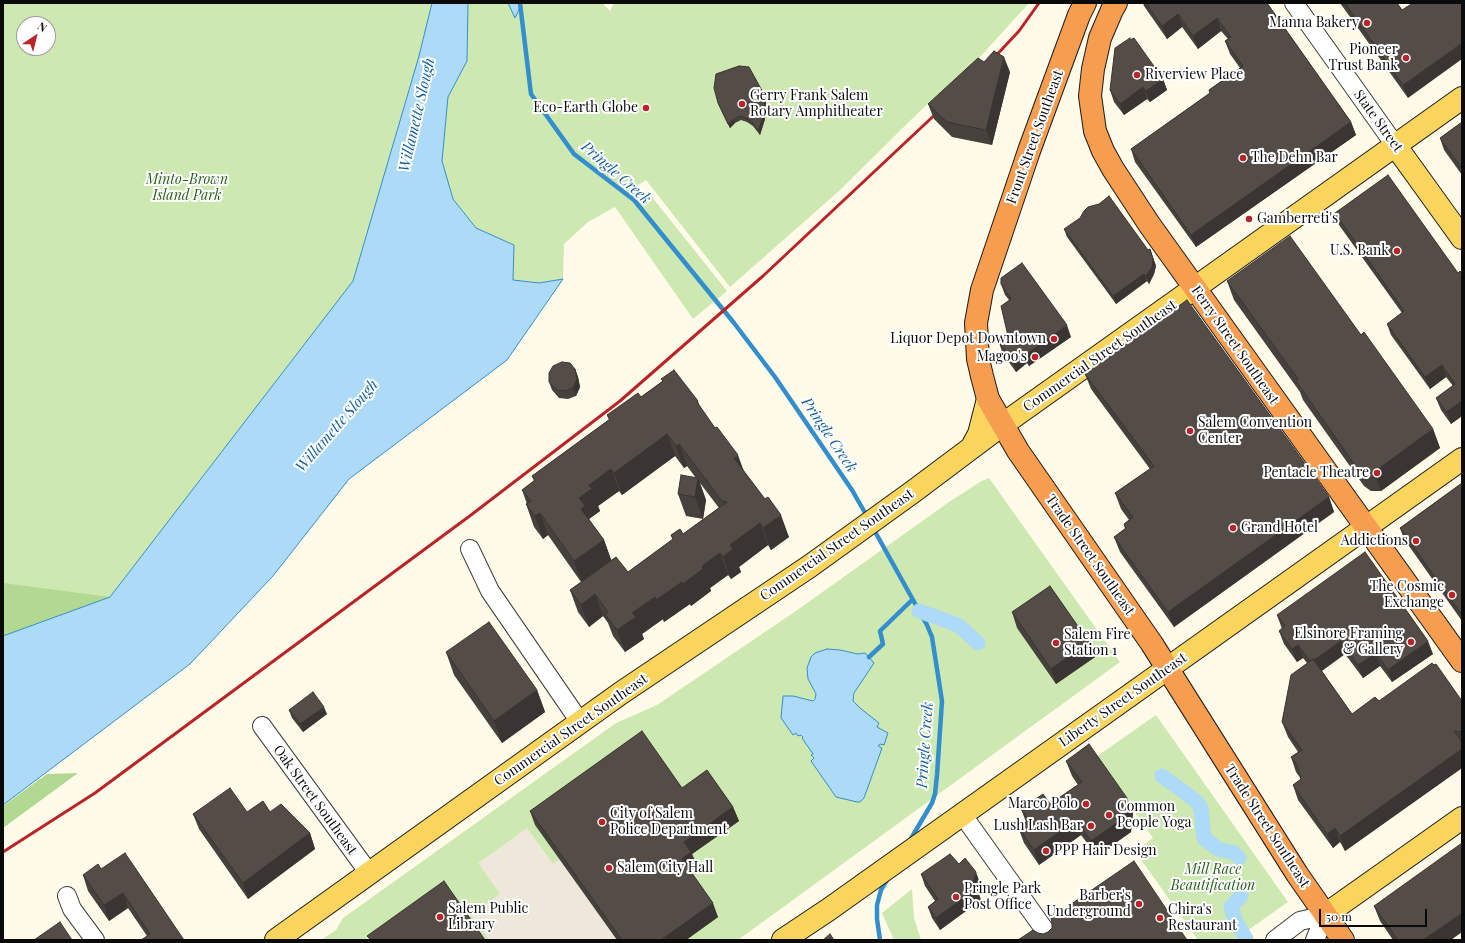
<!DOCTYPE html>
<html>
<head>
<meta charset="utf-8">
<style>
  body { margin:0 }
  #map { position:relative; width:1465px; height:943px; overflow:hidden; background:#fffbe8; font-family:"Playfair Display",serif }
  canvas { display:block }
  .frame { position:absolute; inset:0; border:4px solid #0a0a0a; pointer-events:none }
  .north { position:absolute; left:16px; top:16px; width:40px; height:40px; box-sizing:border-box; background:#fff; border:1px solid #9d9d9d; border-radius:50%; rotate:35deg; font-size:11px; font-weight:700; line-height:16px; text-align:center; color:#0a0a0a }
  .north::after { content:''; display:block; margin:auto; width:14px; height:18px; background:#ba2328; clip-path:polygon(50% 0,100% 100%,50% 72%,0 100%) }
  .scale { position:absolute; left:1319px; top:909px; width:108px; height:18px; box-sizing:border-box; border:2px solid #0a0a0a; border-top:0; padding-left:5px; font-size:12px; line-height:14px; white-space:nowrap; color:#0a0a0a; -webkit-text-stroke:3px #fff; paint-order:stroke }
</style>
</head>
<body>
<div id="map">
<canvas width="1465" height="943"></canvas>
<div class="frame"></div>
<div class="north">N</div>
<div class="scale">50 m</div>
</div>
<script>
const ctx = document.querySelector('canvas').getContext('2d');
ctx.lineJoin = 'round';
function fill(path, color) {
  ctx.fillStyle = color;
  ctx.fill(path, 'evenodd');
}
function toPath(rows) {
  const path = new Path2D();
  for (const r of rows) {
    path.moveTo(r[0], r[1]);
    for (let i = 2; i < r.length; i += 2) path.lineTo(r[i], r[i + 1]);
  }
  return path;
}
function strokePath(path, color, width, dash) {
  ctx.strokeStyle = color;
  ctx.lineWidth = width;
  ctx.lineCap = dash ? 'butt' : 'round';
  ctx.setLineDash(dash || []);
  ctx.stroke(path);
}
function label(font, color, halo, rows, align = 'center') {
  ctx.font = font + ' "Playfair Display",serif';
  ctx.lineWidth = 4;
  ctx.setLineDash([]);
  ctx.textBaseline = 'middle';
  ctx.strokeStyle = halo;
  ctx.fillStyle = color;
  for (const [text, x, y, turn = 0] of rows) {
    ctx.save();
    ctx.translate(x, y);
    ctx.rotate((+turn || 0) * Math.PI / 180);
    ctx.textAlign = isNaN(turn) ? turn : align;
    if (halo) ctx.strokeText(text, 0, 0);
    ctx.fillText(text, 0, 0);
    ctx.restore();
  }
}
const green = toPath([
  [3,3,432,3,419,56,353,281,110,597,3,636],
  [24,24,48,24,48,48,24,48],
  [468,3,508,3,515,18,522,3,602,3,610,11,614,3,1029,3,969,69,921,110,839,191,730,287,646,180,632,189,640,194,648,192,727,291,693,319,615,207,588,222,564,244,563,279,539,283,512,280,514,245,476,228,453,199,442,161,448,97,467,61],
  [989,478,1120,662,738,940,321,940,336,930,343,918,616,723,657,705,793,613,949,502,980,482],
  [827,649,840,650,858,654,865,653,853,701,860,708,879,724,877,726,883,745,880,743,878,746,882,748,864,798,860,802,811,761,814,758,813,754,801,735,798,736,796,733,801,698,813,701,816,696,807,673,808,663],
  [1156,715,1288,902,1234,940,1198,940,1135,851,1153,838,1096,757],
  [912,889,914,918,921,940,894,940,882,913]
]);
const forest = toPath([
  [3,583,110,597,3,636],
  [78,773,3,828,3,806,47,774]
]);
const plaza = toPath([
  [527,828,553,864,560,859,617,940,489,940,471,915,500,894,478,863]
]);
const water = toPath([
  [432,3,468,3,467,61,448,97,442,161,453,199,476,228,514,245,513,280,539,283,563,279,507,360,349,479,273,576,190,664,3,805,3,636,110,597,353,281,419,56,432,3],
  [508,3,522,3,515,18,508,3],
  [827,649,840,650,858,654,865,653,874,663,854,693,853,701,860,708,879,723,877,727,888,733,884,745,880,744,878,746,882,748,864,798,860,802,857,802,836,797,811,761,814,758,811,755,813,754,802,738,803,737,801,735,798,736,796,733,793,735,781,718,783,696,793,696,813,701,815,699,816,694,808,679,807,668,811,657,815,653,827,649]
]);
const stream = toPath([
  [520,3,531,94,574,154,634,200,734,323,775,377,852,490,868,518],
  [873,528,927,625,932,637,942,701,937,775,935,794,932,803,909,842],
  [869,657,883,644,880,631,912,600],
  [880,940,877,919,877,905,881,890,888,878]
]);
const canal = toPath([
  [919,611,958,625,978,643],
  [1162,776,1195,800,1201,808,1204,838,1218,849,1234,853,1239,858],
  [1241,896,1231,907,1235,920,1246,939]
]);
const minor = toPath([
  [1294,3,1395,145],
  [470,549,490,591,580,722],
  [262,726,369,873],
  [962,814,1044,929],
  [67,896,72,909,95,940],
  [1275,940,1300,921,1325,915],
  [1315,940,1325,915]
]);
const major = toPath([
  [1395,145,1462,238],
  [972,447,979,434,988,399],
  [1325,915,1462,818],
  [276,940,621,693,810,566,914,491,1002,425,1462,98],
  [783,940,828,910,1462,459]
]);
const highway = toPath([
  [1085,3,1079,15,1029,151,982,290,976,323,978,359,982,376,988,399,1018,451,1152,644,1297,874,1343,940],
  [1116,3,1112,10,1100,38,1093,69,1090,96,1095,131,1103,151,1113,169,1149,224,1462,661]
]);
const rail = toPath([
  [990,62,1019,31,1039,3],
  [3,852,95,793,471,515,620,401,763,276,941,109]
]);
const wall = toPath([
  [1143,3,1267,3,1351,122,1356,135,1196,247,1135,162,1131,149,1210,93,1209,90,1240,68,1230,54,1225,41,1228,39,1221,31,1198,49,1182,27,1167,39,1144,6],
  [1340,3,1397,3,1402,10,1408,98],
  [984,62,1010,72,992,145,952,137,934,119,928,104],
  [1163,79,1167,90,1150,102,1147,99,1124,115,1114,102,1110,90],
  [765,96,766,100,765,119,760,135,753,126,747,122,741,120,735,123,730,128,718,103],
  [1462,122,1462,175,1444,150,1440,138],
  [1335,213,1458,273,1462,416,1451,424,1441,410,1436,398,1453,386,1446,377,1430,389,1391,335,1387,324,1402,313,1339,225],
  [1064,229,1148,250,1150,249,1156,266,1154,274,1149,284,1147,281,1116,304,1067,237],
  [1227,281,1361,335,1433,429,1440,448,1381,491,1371,491,1364,486,1303,400,1300,392,1234,300],
  [1001,284,1071,337,1029,366,1027,363,1016,372,1003,354,999,343,1008,336,1009,300,1005,295],
  [575,369,578,377,580,387,576,396,568,399,559,398,552,390,549,382],
  [1085,374,1329,497,1334,512,1174,627,1120,552,1114,537,1125,529,1124,524,1129,520,1121,509,1115,493,1150,469,1091,389],
  [661,379,698,401,700,408,789,537,771,550,768,545,739,567,741,572,731,579,728,575,710,588,711,591,691,606,690,604,664,622,663,619,642,634,644,639,625,652,613,636,608,623,603,616,589,627,578,612,570,590,581,582,548,535,543,539,534,527,526,504,527,504,522,490,534,481,532,476,609,420,607,415,641,397,663,381],
  [675,456,684,468,687,466,696,478,678,494,686,516,703,519,706,500,700,483,719,508,683,534,671,535,673,540,628,572,611,560,604,540,591,522,589,519,600,511,598,506,619,491,622,495],
  [1462,483,1462,621,1404,539,1400,528],
  [1012,612,1089,642,1095,657,1056,684,1017,628],
  [1277,615,1433,654,1392,682,1380,666,1363,678,1345,654,1322,671,1352,714,1379,701,1462,701,1462,768,1345,851,1340,842,1333,848,1298,800,1293,785,1301,779,1296,772,1291,757,1298,752,1288,737,1282,722,1307,663,1303,658,1297,662,1284,644,1279,631,1282,629],
  [446,652,537,690,545,712,502,743,454,675],
  [289,710,327,714,303,732,292,718],
  [1066,761,1133,813,1131,832,1097,856,1081,835,1039,865,1024,843,1018,827,1026,822,1021,809,1050,804,1078,785,1072,776],
  [682,788,733,807,739,821,692,854,697,866,690,871,718,917,686,940,617,940,535,825,530,811],
  [247,812,310,833,315,849,248,899,199,829,193,814],
  [101,869,184,940,147,936,128,908,109,921,88,891,83,875],
  [921,874,980,883,978,892,981,900,940,930,932,918,928,907,935,901,925,886],
  [1374,906,1451,940,1393,940,1380,921]
]);
const shadedWall = toPath([
  [1178,14,1182,27,1167,39,1162,26],
  [1217,18,1221,31,1198,49,1193,36],
  [1462,43,1462,59,1408,98,1403,85],
  [1004,57,1010,72,992,145,986,130],
  [1163,79,1167,90,1150,102,1146,91],
  [1143,87,1147,99,1124,115,1120,104],
  [765,96,766,100,765,119,760,135,758,131],
  [734,119,735,123,730,128,728,124],
  [1351,122,1356,135,1196,247,1191,235],
  [1150,249,1156,266,1154,274,1149,284,1146,276],
  [1144,274,1147,281,1116,304,1113,296],
  [1067,325,1071,337,1029,366,1025,355],
  [1023,352,1027,363,1016,372,1012,360],
  [1442,365,1446,377,1430,389,1425,377],
  [575,369,578,377,580,387,576,396,573,388],
  [1462,401,1462,416,1451,424,1447,412],
  [1433,429,1440,448,1381,491,1374,472],
  [667,434,675,456,622,495,614,473],
  [679,444,687,466,684,468,676,446],
  [738,455,746,477,734,458],
  [611,469,619,491,598,506,600,511,589,519,593,528,581,509,579,498,589,485],
  [698,478,706,500,703,519,695,497],
  [1329,497,1334,512,1174,627,1168,612],
  [540,513,548,535,543,539,535,516],
  [781,515,789,537,771,550,763,528],
  [760,523,768,545,739,567,741,572,731,579,723,557,730,545],
  [604,540,612,562,582,583,574,561],
  [720,553,728,575,710,588,711,591,691,606,683,584,702,566],
  [682,582,690,604,664,622,656,600],
  [595,594,603,616,589,627,581,605],
  [655,597,663,619,642,634,644,639,625,652,617,630,632,613],
  [1341,641,1345,654,1315,675,1311,662],
  [1428,641,1433,654,1392,682,1388,670],
  [1089,642,1095,657,1056,684,1051,669],
  [1298,645,1303,658,1297,662,1292,649],
  [1376,653,1380,666,1363,678,1358,665],
  [537,690,545,712,502,743,494,721],
  [324,707,327,714,303,732,300,724],
  [1462,749,1462,768,1345,851,1340,836],
  [1127,798,1133,813,1131,832,1097,856,1091,841],
  [733,807,739,821,692,854,697,866,687,873,682,859,684,842],
  [1076,820,1081,835,1039,865,1034,850],
  [1335,828,1340,842,1333,848,1327,834],
  [310,833,315,849,248,899,243,883],
  [976,872,980,883,978,892,981,900,940,930,936,918,973,883],
  [123,893,128,908,109,921,104,905],
  [713,903,718,917,686,940,661,940],
  [1462,913,1462,932,1451,940,1423,940]
]);
const building = toPath([
  [1146,3,1267,3,1351,122,1191,235,1131,149,1210,93,1209,90,1243,66,1225,41,1231,37,1217,18,1193,36,1178,14,1162,26,1146,3],
  [1345,3,1397,3,1402,10,1413,3,1462,3,1462,43,1403,85,1345,3],
  [1130,38,1130,40,1134,38,1163,79,1146,91,1143,87,1120,104,1110,90,1115,48,1130,38],
  [994,51,1004,57,986,130,947,122,928,104,978,58,984,62,994,51],
  [739,66,749,67,765,96,764,115,758,131,752,122,746,118,740,116,734,119,728,124,718,103,714,88,716,74,739,66],
  [1462,122,1462,169,1440,138,1462,122],
  [1388,175,1458,273,1460,271,1462,274,1462,401,1447,412,1436,398,1455,384,1442,365,1425,377,1387,324,1404,311,1335,213,1388,175],
  [1109,196,1148,250,1150,249,1153,259,1152,267,1146,276,1144,274,1113,296,1064,229,1080,218,1084,211,1088,207,1099,204,1109,196],
  [1290,236,1361,335,1364,332,1433,429,1374,472,1364,472,1357,468,1296,381,1298,379,1227,281,1290,236],
  [1022,263,1067,325,1025,355,1023,352,1012,360,999,343,1008,336,1001,306,1011,299,1001,284,1001,278,1022,263],
  [1187,300,1329,497,1168,612,1114,537,1126,528,1124,524,1133,517,1115,493,1154,466,1085,374,1187,300],
  [562,362,570,363,575,369,577,379,573,388,565,391,557,390,549,382,549,373,553,366,562,362],
  [674,370,698,401,697,402,715,428,717,427,738,455,734,458,765,499,768,497,781,515,763,528,760,523,730,545,733,549,723,557,720,553,702,566,703,569,683,584,682,582,656,600,655,597,632,613,636,617,617,630,605,614,608,612,595,594,581,605,570,590,616,557,628,572,673,539,671,535,680,529,683,534,727,502,722,501,679,444,676,446,667,434,614,473,611,469,589,485,592,489,579,498,585,506,581,509,604,540,574,561,540,513,535,516,526,504,531,501,522,490,535,480,532,476,610,419,607,415,638,393,641,397,663,381,661,379,674,370],
  [681,475,698,478,695,497,678,494,681,475],
  [1462,483,1462,615,1400,528,1462,483],
  [1365,552,1428,641,1388,670,1376,653,1358,665,1341,641,1314,660,1313,659,1310,661,1298,645,1292,649,1279,631,1285,626,1277,615,1365,552],
  [1050,586,1089,642,1051,669,1012,612,1050,586],
  [489,622,537,690,494,721,446,652,489,622],
  [1313,659,1352,714,1375,697,1379,701,1432,663,1434,665,1436,664,1462,701,1462,732,1454,731,1462,742,1462,749,1340,836,1335,828,1327,834,1293,785,1301,779,1297,765,1291,757,1302,750,1282,722,1291,675,1313,659],
  [313,692,324,707,300,724,289,710,313,692],
  [642,731,682,788,707,770,733,807,684,842,691,852,682,859,713,903,661,940,622,940,530,811,642,731],
  [1089,744,1127,798,1125,817,1091,841,1076,820,1034,850,1018,827,1029,820,1021,809,1043,794,1050,804,1082,782,1066,761,1089,744],
  [230,788,247,812,263,801,270,812,281,804,310,833,243,883,193,814,230,788],
  [1462,843,1462,913,1423,940,1398,940,1374,906,1462,843],
  [125,853,184,940,141,940,150,934,123,893,104,905,83,875,98,864,101,869,125,853],
  [950,854,959,864,965,858,976,872,973,883,976,889,936,918,928,907,938,899,921,874,950,854],
  [1134,861,1187,940,1018,940,1033,930,1038,933,1043,934,1048,932,1052,928,1052,923,1051,918,1134,861],
  [444,881,485,940,371,940,367,936,444,881],
  [60,922,72,940,34,940,60,922],
  [830,934,834,940,823,940,830,934]
]);
const markers = [
  [1367,23,4,"#ba2328"],
  [1406,58,4,"#ba2328"],
  [1137,75,4,"#ba2328"],
  [742,104,4,"#ba2328"],
  [646,108,4,"#ba2328"],
  [1243,158,4,"#ba2328"],
  [1249,219,4,"#ba2328"],
  [1397,251,4,"#ba2328"],
  [1054,339,4,"#ba2328"],
  [1035,357,4,"#ba2328"],
  [1190,431,4,"#ba2328"],
  [1377,473,4,"#ba2328"],
  [1233,528,4,"#ba2328"],
  [1416,541,4,"#ba2328"],
  [1452,595,4,"#ba2328"],
  [1411,642,4,"#ba2328"],
  [1056,643,4,"#ba2328"],
  [1086,804,4,"#ba2328"],
  [1109,815,4,"#ba2328"],
  [602,822,4,"#ba2328"],
  [1091,826,4,"#ba2328"],
  [1046,851,4,"#ba2328"],
  [609,868,4,"#ba2328"],
  [956,897,4,"#ba2328"],
  [1139,904,4,"#ba2328"],
  [440,917,4,"#ba2328"],
  [1160,918,4,"#ba2328"]
];
const poiNames = [
  ["Manna Bakery",1359,23,"right"],
  ["Pioneer",1398,50,"right"],
  ["Trust Bank",1398,66,"right"],
  ["Riverview Place",1145,75],
  ["Gerry Frank Salem",750,96],
  ["Rotary Amphitheater",750,112],
  ["Eco-Earth Globe",638,108,"right"],
  ["The Dehn Bar",1251,158],
  ["Gamberreti's",1257,219],
  ["U.S. Bank",1389,251,"right"],
  ["Liquor Depot Downtown",1046,339,"right"],
  ["Magoo's",1027,357,"right"],
  ["Salem Convention",1198,423],
  ["Center",1198,439],
  ["Pentacle Theatre",1369,473,"right"],
  ["Grand Hotel",1241,528],
  ["Addictions",1408,541,"right"],
  ["The Cosmic",1444,587,"right"],
  ["Exchange",1444,603,"right"],
  ["Elsinore Framing",1403,634,"right"],
  ["& Gallery",1403,650,"right"],
  ["Salem Fire",1064,635],
  ["Station 1",1064,651],
  ["Marco Polo",1078,804,"right"],
  ["Common",1117,807],
  ["People Yoga",1117,823],
  ["City of Salem",610,814],
  ["Police Department",610,830],
  ["Lush Lash Bar",1083,826,"right"],
  ["PPP Hair Design",1054,851],
  ["Salem City Hall",617,868],
  ["Pringle Park",964,889],
  ["Post Office",964,905],
  ["Barber's",1131,896,"right"],
  ["Underground",1131,912,"right"],
  ["Salem Public",448,909],
  ["Library",448,925],
  ["Chira's",1168,910],
  ["Restaurant",1168,926]
];
const streetNames = [
  ["State Street",1378,121,54],
  ["Front Street Southeast",1035,137,-70],
  ["Ferry Street Southeast",1235,345,55],
  ["Commercial Street Southeast",1100,356,-35],
  ["Commercial Street Southeast",837,545,-35],
  ["Trade Street Southeast",1090,555,55],
  ["Liberty Street Southeast",1123,700,-35],
  ["Commercial Street Southeast",571,730,-35],
  ["Oak Street Southeast",315,800,54],
  ["Trade Street Southeast",1267,826,57]
];
const parkNames = [
  ["Minto-Brown",187,180],
  ["Island Park",187,196],
  ["Mill Race",1213,870],
  ["Beautification",1213,886]
];
const waterNames = [
  ["Willamette Slough",417,115,-77],
  ["Pringle Creek",616,173,41],
  ["Willamette Slough",337,426,-49],
  ["Pringle Creek",829,435,56],
  ["Pringle Creek",925,745,-86]
];
fill(green, '#cee8b2');
fill(forest, '#b1d992');
fill(plaza, '#ede8d9');
fill(water, '#addaf6');
strokePath(water, '#338ece', 1);
strokePath(stream, '#338ece', 4.5);
strokePath(canal, '#addaf6', 15);
strokePath(minor, '#3d3d3d', 20);
strokePath(major, '#1b1b1b', 24);
strokePath(highway, '#1b1b1b', 24);
strokePath(minor, '#fff', 18);
strokePath(major, '#fad55d', 22);
strokePath(highway, '#f69d4f', 22);
strokePath(rail, '#ba2328', 3);
fill(wall, '#47413d');
fill(shadedWall, '#3a3532');
fill(building, '#534c47');
strokePath(building, '#3a3532', 1);
for (const [x, y, r, color] of markers) {
  const dot = new Path2D();
  dot.arc(x, y, r, 0, 2 * Math.PI);
  ctx.fillStyle = color;
  ctx.fill(dot);
  strokePath(dot, '#fff', 1.5);
}
label('14px', '#0a0a0a', '#fff', poiNames, 'left');
label('14px', '#0a0a0a', '#fff', streetNames);
label('italic 14px', '#29611b', '#fff', parkNames);
label('italic 15px', '#145f9c', '#fff', waterNames);
</script>
</body>
</html>
